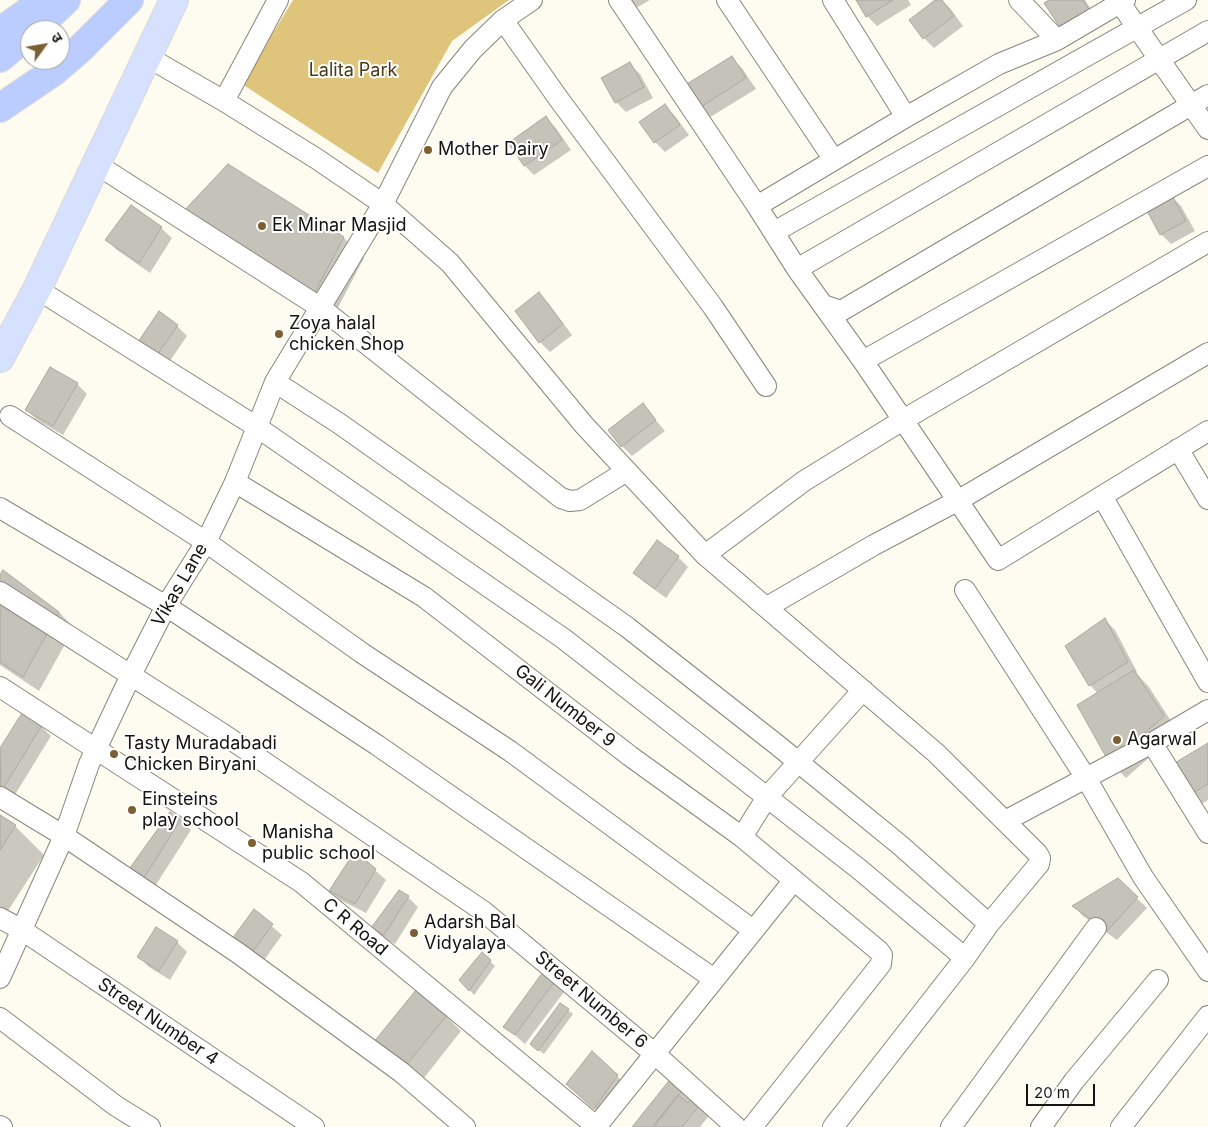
<!DOCTYPE html>
<html>
<head>
<meta charset="utf-8">
<style>
  body { margin:0 }
  #map { position:relative; width:1208px; height:1127px; overflow:hidden; background:#fefbf1; font-family:Inter,"Noto Sans Devanagari",sans-serif }
  canvas { display:block }
  .north { position:absolute; left:20px; top:20px; width:50px; height:50px; box-sizing:border-box; background:#fff; border:1px solid #a1a19f; border-radius:50%; rotate:58deg; font-size:14px; font-weight:700; line-height:20px; text-align:center; color:#151410 }
  .north::after { content:''; display:block; margin:auto; width:18px; height:22px; background:#7c6033; clip-path:polygon(50% 0,100% 100%,50% 72%,0 100%) }
  .scale { position:absolute; left:1026px; top:1084px; width:69px; height:22px; box-sizing:border-box; border:2px solid #151410; border-top:0; padding-left:6px; font-size:15px; line-height:18px; white-space:nowrap; color:#151410; -webkit-text-stroke:4px #fff; paint-order:stroke }
</style>
</head>
<body>
<div id="map">
<canvas width="1208" height="1127"></canvas>
<div class="north">उ</div>
<div class="scale">20 m</div>
</div>
<script>
const ctx = document.querySelector('canvas').getContext('2d');
ctx.lineJoin = 'round';
function fill(path, color) {
  ctx.fillStyle = color;
  ctx.fill(path, 'evenodd');
}
function toPath(rows) {
  const path = new Path2D();
  for (const r of rows) {
    path.moveTo(r[0], r[1]);
    for (let i = 2; i < r.length; i += 2) path.lineTo(r[i], r[i + 1]);
  }
  return path;
}
function strokePath(path, color, width, dash) {
  ctx.strokeStyle = color;
  ctx.lineWidth = width;
  ctx.lineCap = dash ? 'butt' : 'round';
  ctx.setLineDash(dash || []);
  ctx.stroke(path);
}
function label(font, color, halo, rows, align = 'center') {
  ctx.font = font + ' Inter,sans-serif';
  ctx.lineWidth = 4;
  ctx.setLineDash([]);
  ctx.textBaseline = 'middle';
  ctx.strokeStyle = halo;
  ctx.fillStyle = color;
  for (const [text, x, y, turn = 0] of rows) {
    ctx.save();
    ctx.translate(x, y);
    ctx.rotate((+turn || 0) * Math.PI / 180);
    ctx.textAlign = isNaN(turn) ? turn : align;
    if (halo) ctx.strokeText(text, 0, 0);
    ctx.fillText(text, 0, 0);
    ctx.restore();
  }
}
const green = toPath([
  [293,0,509,0,452,41,378,173,242,84]
]);
const shadow = toPath([
  [628,0,650,0,636,8],
  [857,0,908,0,911,5,877,26,867,16],
  [937,0,941,0,950,8,963,26,934,48,924,38],
  [1051,0,1085,0,1102,26,1074,41],
  [732,58,742,68,756,89,707,119,697,109],
  [630,64,640,74,653,98,626,112,616,102],
  [665,106,675,116,689,135,665,152,655,142],
  [546,118,556,128,571,150,534,175,524,165],
  [1171,196,1181,206,1195,231,1171,244,1161,234],
  [131,207,161,228,172,238,150,273,117,250,107,240],
  [202,234,344,238,364,258,333,317],
  [539,294,549,304,572,335,550,352,540,342],
  [177,326,187,336,165,368,147,355],
  [77,384,87,394,63,435,37,420,27,410],
  [643,405,665,431,632,456,622,446],
  [657,541,678,557,688,567,666,598,644,582,634,572],
  [0,578,59,612,74,628,39,691,0,665],
  [1105,620,1115,630,1137,672,1136,673,1149,687,1178,732,1126,778,1111,763,1098,694,1090,685,1066,646],
  [22,715,41,726,51,736,11,801,0,792,0,750],
  [1208,744,1208,800,1202,804,1192,794],
  [171,813,181,820,191,830,152,891,139,882],
  [0,815,15,826,44,855,4,917,0,914],
  [355,853,386,880,366,913,340,900,330,891],
  [1118,880,1147,908,1117,940,1083,916,1074,906],
  [408,897,418,907,395,944,383,938,373,928],
  [254,911,282,935,262,963,243,948],
  [177,942,187,952,170,980,149,967,139,957],
  [490,961,495,966,474,995,460,980],
  [554,982,564,992,525,1044,504,1026],
  [568,1010,573,1014,544,1054,536,1048],
  [446,1016,461,1031,420,1083,390,1058],
  [617,1076,627,1086,605,1118,578,1094],
  [672,1079,711,1113,700,1127,634,1127]
]);
const building = toPath([
  [856,0,893,0,866,17,856,0],
  [935,0,942,0,954,16,923,39,909,20,935,0],
  [1049,0,1083,0,1093,16,1063,32,1044,3,1049,0],
  [732,56,746,78,696,110,682,87,732,56],
  [630,62,644,87,615,103,601,78,630,62],
  [665,104,680,125,654,143,639,122,665,104],
  [546,116,562,140,524,166,508,143,546,116],
  [228,164,344,237,312,298,180,215,228,164],
  [1171,194,1186,221,1160,235,1146,209,1171,194],
  [131,205,162,227,139,263,105,240,131,205],
  [539,292,563,324,539,343,515,311,539,292],
  [159,311,178,325,155,358,136,345,159,311],
  [50,367,78,383,53,426,25,410,50,367],
  [643,403,656,420,621,447,608,430,643,403],
  [657,540,679,556,655,589,633,573,657,540],
  [3,570,59,612,23,677,0,662,0,575,3,570],
  [1105,618,1128,662,1089,686,1065,646,1105,618],
  [1134,670,1164,716,1110,764,1077,705,1134,670],
  [22,713,42,725,1,792,0,748,22,713],
  [1208,743,1208,784,1191,794,1173,764,1208,743],
  [170,812,181,819,142,881,127,872,170,812],
  [0,815,16,825,0,850,0,815],
  [355,851,376,869,355,904,329,891,355,851],
  [1118,878,1138,897,1107,931,1072,906,1118,878],
  [399,890,409,896,384,935,371,928,399,890],
  [254,909,273,924,251,954,232,939,254,909],
  [156,927,178,941,159,971,137,957,156,927],
  [482,952,491,960,469,991,459,980,482,952],
  [543,972,555,981,515,1035,503,1027,543,972],
  [416,990,447,1015,404,1068,373,1043,416,990],
  [560,1003,569,1009,538,1051,530,1044,560,1003],
  [592,1051,618,1075,594,1109,566,1084,592,1051],
  [672,1077,685,1087,652,1127,632,1127,672,1077],
  [678,1095,688,1103,695,1095,702,1102,682,1127,654,1127,678,1095]
]);
const street = toPath([
  [619,0,757,206,797,269,863,361,998,560,1208,431],
  [727,0,834,160],
  [833,0,906,117],
  [1019,0,1057,40],
  [503,20,558,98,713,307,766,386],
  [146,56,224,101,317,159,383,204,450,263,584,425,705,555,936,753,1037,853,1040,858,1039,864,989,924,965,958,833,1127],
  [1208,95,1191,105,1208,129],
  [224,101,278,0],
  [96,164,321,308,561,498,570,501,580,500,627,471],
  [757,206,906,117,999,64,1057,40,1125,0],
  [774,232,1186,0],
  [797,269,1208,31],
  [37,289,257,427,564,639,859,869,965,958],
  [823,305,841,311,1191,105,1118,0],
  [863,361,1208,166],
  [275,382,340,424,627,627,776,744,900,845,989,924],
  [10,416,206,542,362,653,510,751,753,930],
  [1178,449,1208,499],
  [235,482,424,597,630,756,742,837,879,951,882,955,881,964,752,1127],
  [1102,496,1208,682],
  [0,508,166,606,377,745,714,979],
  [705,555,804,481,903,420,1208,242],
  [965,590,1086,778,1143,877,1208,971],
  [0,592,223,734,483,911,655,1054,736,1127],
  [767,607,874,545,959,500,1208,353],
  [0,687,301,882,597,1127],
  [1152,743,1208,833],
  [0,797,64,836,238,953,401,1072,465,1127],
  [1005,821,1152,743,1208,710],
  [742,837,767,797,863,690],
  [0,918,22,930,314,1127],
  [0,978,64,836,89,764,131,675,166,606,206,542,235,482,275,382,383,204,442,87,473,49,503,20,532,0],
  [0,1018,116,1106,150,1127],
  [0,1126,2,1127],
  [596,1127,794,880],
  [951,1127,1096,928],
  [1041,1127,1074,1081,1158,980],
  [1121,1127,1208,1016]
]);
const primary = toPath([
  [0,358,37,289,174,0]
]);
const highway = toPath([
  [0,29,8,26,44,0],
  [35,29,66,0],
  [0,58,30,33],
  [0,108,53,72,81,48,129,0]
]);
const markers = [
  [428,150,5,"#7c6033"],
  [262,226,5,"#7c6033"],
  [279,334,5,"#7c6033"],
  [1117,740,5,"#7c6033"],
  [114,754,5,"#7c6033"],
  [132,810,5,"#7c6033"],
  [252,843,5,"#7c6033"],
  [414,933,5,"#7c6033"]
];
const parkNames = [
  ["Lalita Park",353,71]
];
const poiNames = [
  ["Mother Dairy",438,150],
  ["Ek Minar Masjid",272,226],
  ["Zoya halal",289,324],
  ["chicken Shop",289,345],
  ["Agarwal",1127,740],
  ["Tasty Muradabadi",124,744],
  ["Chicken Biryani",124,765],
  ["Einsteins",142,800],
  ["play school",142,821],
  ["Manisha",262,833],
  ["public school",262,854],
  ["Adarsh Bal",424,923],
  ["Vidyalaya",424,944]
];
const streetNames = [
  ["Vikas Lane",180,585,-60],
  ["Gali Number 9",565,706,38],
  ["C R Road",355,927,40],
  ["Street Number 6",591,1000,40],
  ["Street Number 4",158,1022,34]
];
fill(green, '#dec57b');
fill(shadow, '#0003');
fill(building, '#c5c2b9');
strokePath(building, '#aba8a0', 1);
strokePath(street, '#89867e', 22);
strokePath(primary, '#dad9d9', 30);
strokePath(highway, '#dad9d9', 30);
strokePath(street, '#fff', 20);
strokePath(primary, '#d6e1ff', 28);
strokePath(highway, '#bbcdff', 28);
for (const [x, y, r, color] of markers) {
  const dot = new Path2D();
  dot.arc(x, y, r, 0, 2 * Math.PI);
  ctx.fillStyle = color;
  ctx.fill(dot);
  strokePath(dot, '#fff', 2);
}
label('18px', '#483c17', '#fff', parkNames);
label('18px', '#151410', '#fff', poiNames, 'left');
label('18px', '#151410', '#fff', streetNames);
</script>
</body>
</html>
